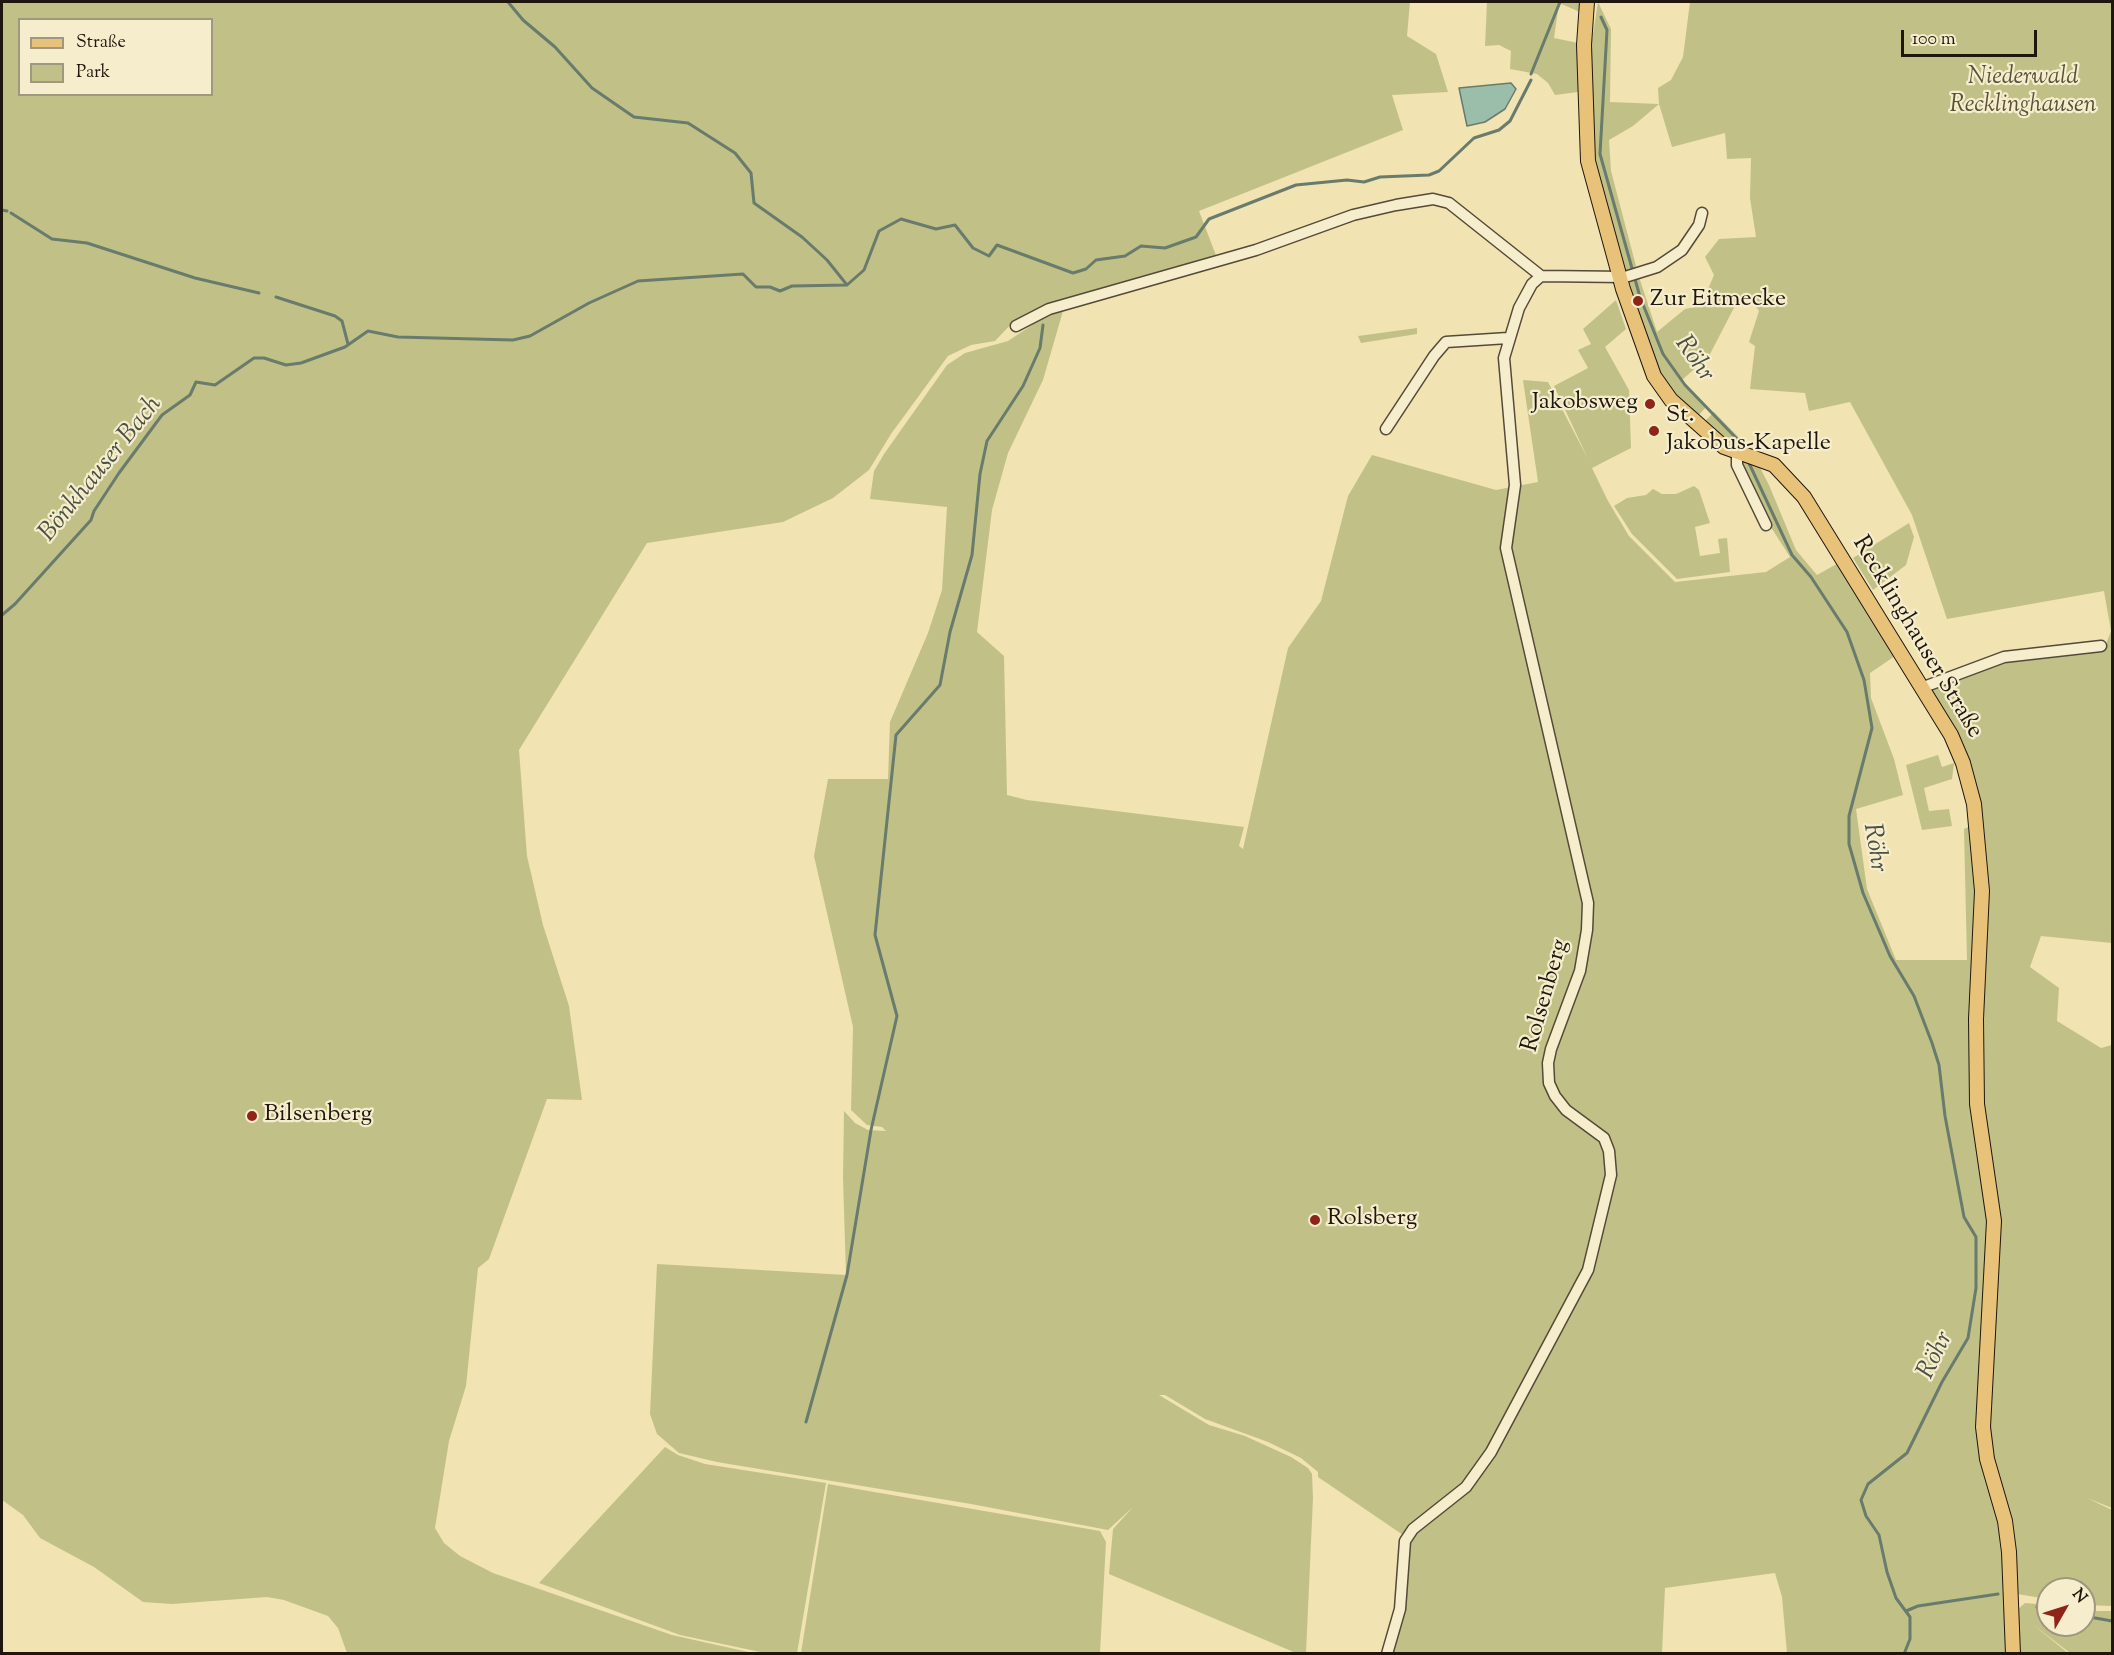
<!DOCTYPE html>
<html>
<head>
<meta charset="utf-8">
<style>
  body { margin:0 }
  #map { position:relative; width:2114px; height:1655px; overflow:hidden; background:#f1e3b2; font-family:"Sorts Mill Goudy",serif }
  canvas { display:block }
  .frame { position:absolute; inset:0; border:3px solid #1f170e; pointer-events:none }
  .legend { position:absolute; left:18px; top:18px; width:195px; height:78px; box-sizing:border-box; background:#f6edcd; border:2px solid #a09781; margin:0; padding:8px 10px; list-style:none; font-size:18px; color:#1f170e }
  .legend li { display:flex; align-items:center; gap:12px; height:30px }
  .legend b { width:30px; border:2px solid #a09781 }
  .north { position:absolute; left:2036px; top:1577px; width:60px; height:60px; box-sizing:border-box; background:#f6edcd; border:2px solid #a09781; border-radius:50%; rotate:51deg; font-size:16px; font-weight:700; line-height:24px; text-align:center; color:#1f170e }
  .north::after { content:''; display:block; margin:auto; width:21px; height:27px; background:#8f2418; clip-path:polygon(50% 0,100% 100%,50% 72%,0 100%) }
  .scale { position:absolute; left:1901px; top:30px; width:136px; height:27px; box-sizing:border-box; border:3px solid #1f170e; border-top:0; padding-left:8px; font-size:18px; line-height:21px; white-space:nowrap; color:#1f170e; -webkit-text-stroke:4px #f6edcd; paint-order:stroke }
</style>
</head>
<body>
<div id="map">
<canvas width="2114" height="1655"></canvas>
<div class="frame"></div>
<ul class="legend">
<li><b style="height:8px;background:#e8c279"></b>Straße</li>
<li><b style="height:16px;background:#c1c187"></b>Park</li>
</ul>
<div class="north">N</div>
<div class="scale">100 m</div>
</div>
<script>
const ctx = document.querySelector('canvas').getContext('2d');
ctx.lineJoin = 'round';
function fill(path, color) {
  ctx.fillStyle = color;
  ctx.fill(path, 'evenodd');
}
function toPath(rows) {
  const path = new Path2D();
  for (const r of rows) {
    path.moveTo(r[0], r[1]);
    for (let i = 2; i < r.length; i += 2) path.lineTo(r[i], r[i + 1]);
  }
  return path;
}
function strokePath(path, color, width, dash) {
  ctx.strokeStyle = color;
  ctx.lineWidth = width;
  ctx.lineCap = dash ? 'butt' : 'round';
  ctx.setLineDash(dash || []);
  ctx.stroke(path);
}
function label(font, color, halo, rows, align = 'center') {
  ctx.font = font + ' "Sorts Mill Goudy",serif';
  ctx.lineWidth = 4.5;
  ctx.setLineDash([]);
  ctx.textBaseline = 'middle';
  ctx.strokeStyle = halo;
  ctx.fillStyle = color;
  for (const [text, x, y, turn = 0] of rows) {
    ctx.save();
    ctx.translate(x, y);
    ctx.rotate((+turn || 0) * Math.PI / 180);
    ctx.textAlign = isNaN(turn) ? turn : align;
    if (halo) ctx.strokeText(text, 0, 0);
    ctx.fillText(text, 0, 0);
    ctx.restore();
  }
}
const green = toPath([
  [2,2,1410,2,1407,36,1436,54,1448,92,1392,95,1403,130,1199,211,1217,258,1014,321,995,341,971,345,948,356,891,434,869,470,833,498,783,522,647,543,519,750,527,856,543,925,569,1006,582,1100,547,1099,489,1259,478,1268,466,1386,449,1441,435,1528,444,1543,460,1556,493,1573,672,1635,753,1653,347,1653,338,1628,328,1616,284,1600,267,1597,172,1604,143,1602,94,1567,40,1538,23,1515,2,1500],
  [20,20,212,20,212,94,20,94],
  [1487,2,1581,2,1580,12,1559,3,1554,38,1578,43,1578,92,1555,95,1548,83,1537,74,1510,69,1511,51,1499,45,1485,46],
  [1598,2,1611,29,1610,102,1659,104,1658,88,1671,80,1683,57,1690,2,2112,2,2112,943,2041,936,2030,967,2059,988,2057,1021,2101,1048,2112,1045,2112,1508,2087,1498,2112,1510,2112,1606,2084,1605,2084,1589,2048,1589,2048,1599,2017,1594,2002,1527,2008,1653,1787,1653,1782,1597,1775,1573,1665,1588,1662,1653,1389,1653,1399,1625,1404,1533,1403,1535,1318,1477,1318,1472,1301,1458,1268,1442,1205,1419,1165,1395,1159,1395,1209,1425,1245,1436,1291,1457,1308,1468,1312,1474,1313,1498,1306,1653,1296,1653,1109,1574,1113,1529,1133,1507,1108,1530,971,1504,717,1462,679,1453,657,1434,650,1414,657,1264,846,1275,843,1177,844,1111,855,1123,868,1130,886,1131,882,1127,867,1125,851,1110,853,1027,814,856,828,779,888,779,890,722,928,633,942,590,947,507,870,499,874,471,884,454,947,365,965,353,1008,341,1044,317,1063,311,1043,380,1008,453,992,510,977,632,1004,656,1007,795,1027,800,1244,827,1239,846,1243,849,1288,648,1321,601,1348,496,1372,455,1496,490,1538,482,1523,380,1548,382,1588,459,1554,386,1588,368,1578,350,1591,344,1583,329,1616,300,1626,329,1605,347,1629,390,1631,448,1592,468,1608,501,1629,536,1675,582,1766,572,1790,557,1767,521,1739,459,1757,462,1769,485,1796,550,1817,575,1840,562,1898,654,1870,673,1871,698,1894,759,1903,795,1856,809,1867,889,1896,960,1967,960,1964,829,1981,821,1927,691,2004,659,2105,647,2111,631,2104,591,1947,619,1912,515,1850,402,1809,411,1805,393,1750,389,1755,346,1749,342,1759,311,1754,304,1737,302,1709,356,1682,380,1707,406,1698,416,1678,398,1661,376,1647,341,1629,280,1639,277,1657,332,1685,309,1701,306,1714,275,1705,257,1719,239,1756,237,1750,198,1751,158,1727,159,1725,133,1672,147,1659,104,1633,126,1609,140,1611,171,1637,270,1624,273,1593,157,1591,47],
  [1417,328,1417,334,1361,343,1358,336],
  [1714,412,1749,448,1737,446,1723,438,1704,422],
  [1694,486,1699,490,1710,523,1695,527,1700,556,1720,553,1718,539,1727,538,1730,572,1677,579,1632,534,1614,506,1627,498,1646,495,1653,489,1662,494,1676,494],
  [1909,523,1914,537,1906,565,1873,590,1853,558],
  [1938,755,1942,767,1954,763,1952,779,1924,788,1929,811,1949,809,1952,826,1922,830,1906,765],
  [665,1447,678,1455,705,1464,826,1483,797,1653,765,1653,680,1635,539,1583],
  [828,1484,1100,1531,1106,1542,1100,1653,801,1653],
  [2025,1603,2048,1605,2048,1625,2084,1625,2084,1611,2112,1611,2112,1653,2070,1653,2031,1623,2068,1653,2017,1653,2017,1610]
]);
const water = toPath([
  [1511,83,1516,89,1505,109,1485,122,1467,126,1459,88,1511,83]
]);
const stream = toPath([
  [508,2,523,20,555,47,592,88,634,117,688,123,735,153,751,173,754,203,802,237,827,260,847,285],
  [1601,17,1607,30,1600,154,1640,297,1663,354,1685,385,1739,441,1743,450],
  [1531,74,1560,2],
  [2,210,7,211],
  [11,213,52,239,87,243,195,278,259,293],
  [276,297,335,316,342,321,348,344],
  [1748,461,1792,555,1811,577,1847,632,1864,680,1872,728,1849,816,1849,844,1863,893,1890,956,1914,996,1932,1043,1939,1065,1945,1116,1964,1217,1976,1237,1976,1288,1968,1338,1942,1382,1907,1453,1868,1484,1861,1500,1866,1516,1879,1535,1887,1572,1896,1598,1910,1617,1910,1639,1904,1654],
  [2,615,15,604,91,520,94,511,119,473,162,415,190,395,196,382,215,385,254,358,264,358,286,365,301,363,345,347,368,331,398,337,513,340,530,336,589,303,638,281,743,274,756,287,770,287,780,291,792,286,847,285,864,270,879,231,901,219,936,229,955,225,973,248,989,256,997,245,1073,273,1086,269,1096,260,1125,256,1141,246,1165,248,1196,237,1209,219,1296,185,1347,180,1364,182,1380,177,1429,175,1439,171,1474,138,1499,130,1510,121,1531,80],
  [806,1422,847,1275,871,1130,897,1016,875,935,896,735,940,685,950,632,972,555,980,474,987,441,1023,386,1040,348,1043,325],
  [2037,1607,2048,1609],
  [1906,1611,1918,1606,1998,1594],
  [2084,1616,2112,1621]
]);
const minor = toPath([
  [1016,326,1049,309,1256,250,1353,215,1396,205,1433,199,1449,203,1541,276,1625,277,1657,267,1682,250,1699,225,1702,213],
  [1386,429,1434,356,1446,342,1508,338],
  [1737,453,1737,465,1766,525],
  [1921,688,2004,657,2101,646],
  [1387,1654,1400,1609,1405,1541,1413,1529,1466,1487,1491,1452,1588,1270,1611,1175,1609,1151,1604,1138,1566,1110,1555,1096,1549,1083,1548,1063,1551,1049,1580,971,1587,930,1588,903,1506,548,1515,485,1504,358,1519,308,1532,284,1541,276]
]);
const major = toPath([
  [1587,2,1584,45,1588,161,1623,289,1654,376,1671,400,1724,447,1774,465,1804,497,1951,735,1963,763,1974,804,1982,891,1976,1019,1977,1104,1994,1221,1983,1427,1987,1459,2005,1521,2009,1552,2013,1654]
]);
const markers = [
  [1638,301,6,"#8f2418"],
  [1650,404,6,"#8f2418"],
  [1654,431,6,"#8f2418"],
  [252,1116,6,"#8f2418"],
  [1315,1220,6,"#8f2418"]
];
const parkNames = [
  ["Niederwald",2023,79],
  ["Recklinghausen",2023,107]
];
const poiNames = [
  ["Zur Eitmecke",1650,301],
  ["Jakobsweg",1638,404,"right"],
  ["St.",1666,417],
  ["Jakobus-Kapelle",1666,445],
  ["Bilsenberg",264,1116],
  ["Rolsberg",1327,1220]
];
const streetNames = [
  ["Recklinghauser Straße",1916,638,59],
  ["Rolsenberg",1547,996,-74]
];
const waterNames = [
  ["Röhr",1693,360,55],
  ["Bönkhauser Bach",102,470,-51],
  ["Röhr",1873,848,81],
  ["Röhr",1937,1356,-64]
];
fill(green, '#c1c187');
fill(water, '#9bbeaa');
strokePath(water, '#697b6c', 1.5);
strokePath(stream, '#697b6c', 3);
strokePath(minor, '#544a37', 13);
strokePath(major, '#1f170e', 16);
strokePath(minor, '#f6edcd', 10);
strokePath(major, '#e8c279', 14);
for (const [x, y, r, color] of markers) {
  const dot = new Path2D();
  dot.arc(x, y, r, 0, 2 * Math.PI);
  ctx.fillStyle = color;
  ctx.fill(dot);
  strokePath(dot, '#f6edcd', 2);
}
label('italic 24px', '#585238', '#f6edcd', parkNames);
label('24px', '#1f170e', '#f6edcd', poiNames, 'left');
label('24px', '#1f170e', '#f6edcd', streetNames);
label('italic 26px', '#4a5145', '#f6edcd', waterNames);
</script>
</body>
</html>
